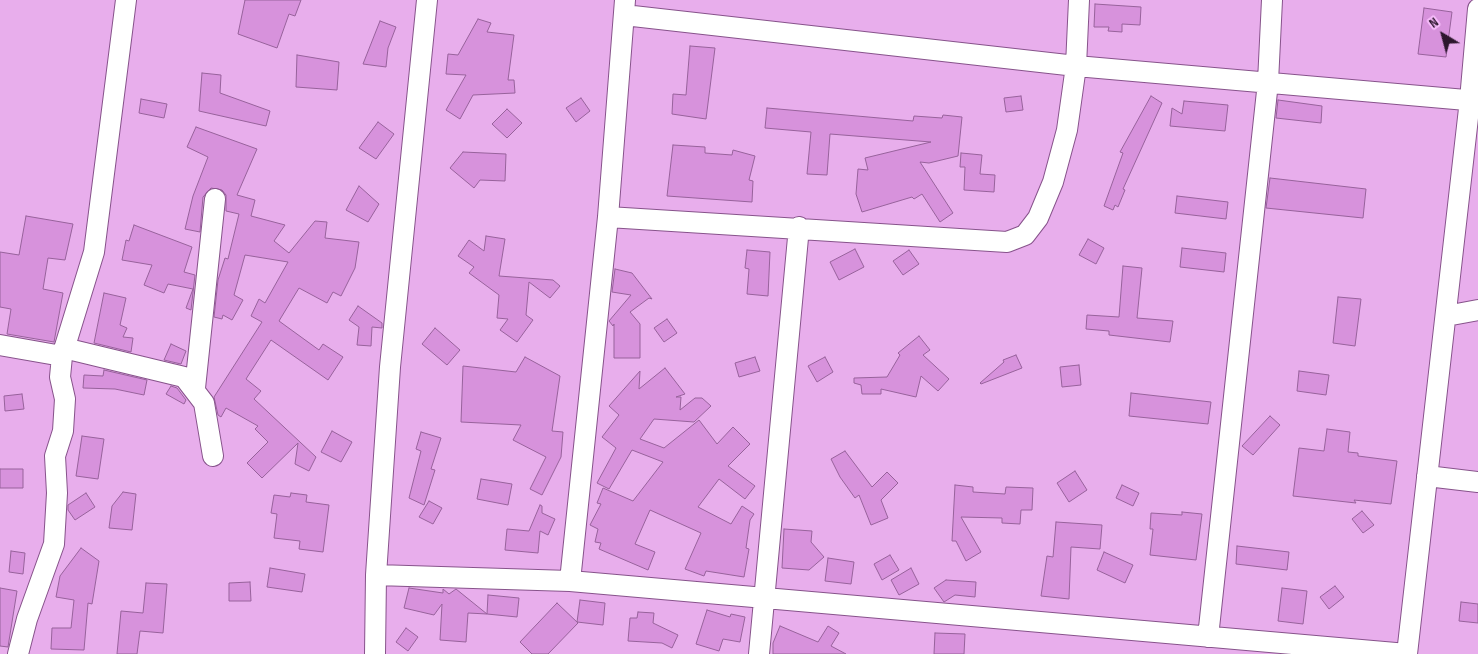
<!DOCTYPE html>
<html>
<head>
<meta charset="utf-8">
<style>
  body { margin:0 }
  #map { position:relative; width:1478px; height:654px; overflow:hidden; background:#e8aeec; font-family:"Sofia Sans Condensed",sans-serif }
  canvas { display:block }
  .north { position:absolute; left:1418px; top:10px; width:50px; height:50px; -webkit-text-stroke:4px #f5bbf9; paint-order:stroke; rotate:323deg; font-size:14px; font-weight:700; line-height:20px; text-align:center; color:#2d172e }
  .north::after { content:''; display:block; margin:auto; width:18px; height:22px; background:#2d172e; clip-path:polygon(50% 0,100% 100%,50% 72%,0 100%) }
</style>
</head>
<body>
<div id="map">
<canvas width="1478" height="654"></canvas>
<div class="north">N</div>
</div>
<script>
const ctx = document.querySelector('canvas').getContext('2d');
ctx.lineJoin = 'round';
function fill(path, color) {
  ctx.fillStyle = color;
  ctx.fill(path, 'evenodd');
}
function toPath(rows) {
  const path = new Path2D();
  for (const r of rows) {
    path.moveTo(r[0], r[1]);
    for (let i = 2; i < r.length; i += 2) path.lineTo(r[i], r[i + 1]);
  }
  return path;
}
function strokePath(path, color, width, dash) {
  ctx.strokeStyle = color;
  ctx.lineWidth = width;
  ctx.lineCap = dash ? 'butt' : 'round';
  ctx.setLineDash(dash || []);
  ctx.stroke(path);
}
const building = toPath([
  [245,0,301,0,295,16,289,14,277,48,238,34,245,0],
  [1095,4,1141,7,1140,25,1122,24,1122,32,1108,31,1109,27,1094,27,1095,4],
  [1424,8,1452,12,1446,57,1418,54,1424,8],
  [478,19,491,23,487,32,514,35,508,80,514,80,515,93,473,95,460,119,446,110,466,75,446,74,448,54,458,55,478,19],
  [380,21,396,27,388,48,386,67,363,64,380,21],
  [690,46,715,48,706,119,672,114,673,94,686,95,690,46],
  [297,55,339,62,337,90,296,87,297,55],
  [202,73,221,75,220,93,270,111,266,126,199,111,202,73],
  [1021,96,1023,110,1006,112,1004,98,1021,96],
  [1151,96,1162,103,1123,189,1125,190,1118,207,1115,205,1113,210,1104,206,1123,153,1120,152,1151,96],
  [581,98,590,111,576,122,566,108,581,98],
  [141,99,167,104,164,118,139,113,141,99],
  [1278,100,1322,106,1321,123,1276,118,1278,100],
  [1184,101,1228,105,1225,131,1170,126,1172,108,1182,114,1184,101],
  [767,108,913,121,914,116,942,118,943,115,962,117,958,156,929,163,920,162,953,213,940,222,922,194,914,199,912,197,862,212,856,194,858,169,868,170,865,158,931,142,830,134,827,175,807,174,811,132,765,128,767,108],
  [507,109,522,123,507,138,492,124,507,109],
  [378,122,394,134,376,159,359,148,378,122],
  [196,127,257,149,237,195,255,200,251,216,285,225,274,241,289,253,315,221,327,222,325,238,359,242,355,268,341,296,333,292,327,303,299,288,279,321,319,350,323,344,343,357,328,380,271,340,246,379,261,391,254,399,316,457,309,471,295,464,298,443,262,478,247,463,268,442,255,429,258,426,226,408,221,417,218,415,214,397,262,322,251,316,259,299,265,303,288,262,245,255,234,295,243,300,232,320,223,315,222,319,214,317,218,280,225,258,228,259,239,214,226,211,226,195,222,190,211,188,203,197,200,232,185,229,193,196,208,157,187,147,196,127],
  [673,145,705,147,705,153,732,155,733,150,755,156,749,180,753,181,752,202,667,196,673,145],
  [463,152,506,154,505,181,480,180,474,188,450,168,463,152],
  [961,153,982,155,980,174,995,175,994,192,964,190,965,167,960,167,961,153],
  [1270,178,1366,189,1363,218,1266,208,1270,178],
  [359,186,379,204,368,222,346,210,359,186],
  [1177,196,1228,202,1226,219,1175,213,1177,196],
  [26,216,73,224,65,260,48,258,43,289,63,293,54,342,7,334,11,309,0,307,0,252,19,255,26,216],
  [134,225,192,247,184,272,195,275,191,310,186,308,193,289,168,284,164,293,144,285,152,265,122,260,126,240,129,241,134,225],
  [486,236,505,239,499,276,553,280,560,286,550,298,529,282,526,315,533,320,517,342,500,330,508,319,497,318,499,295,469,273,474,267,458,256,469,240,484,251,486,236],
  [1088,239,1104,248,1096,264,1079,255,1088,239],
  [1182,248,1226,253,1224,272,1180,267,1182,248],
  [855,249,864,267,839,280,830,262,855,249],
  [747,250,770,252,768,296,747,294,749,269,745,268,747,250],
  [909,250,919,264,903,275,893,261,909,250],
  [1123,266,1142,268,1137,318,1173,321,1170,342,1109,335,1109,331,1086,329,1087,315,1119,317,1123,266],
  [615,269,632,273,652,299,649,298,630,312,640,324,640,358,614,358,614,324,613,326,609,321,631,295,612,292,615,269],
  [104,293,126,298,120,325,127,328,123,337,133,338,131,352,94,343,104,293],
  [1338,297,1361,299,1355,346,1333,343,1338,297],
  [358,306,382,323,382,328,372,327,371,346,357,345,359,327,349,320,358,306],
  [667,319,677,333,664,342,654,328,667,319],
  [435,328,460,350,447,365,422,344,435,328],
  [919,336,930,350,923,355,949,379,938,391,921,376,916,397,881,389,881,394,862,394,861,385,854,383,854,378,887,377,900,355,898,353,919,336],
  [171,344,186,351,181,364,164,360,171,344],
  [1016,355,1022,368,981,384,980,383,1004,362,1003,360,1016,355],
  [525,357,560,376,552,431,563,432,561,457,542,495,530,489,546,457,513,440,521,425,461,422,463,366,516,372,525,357],
  [755,357,760,371,739,377,735,363,755,357],
  [825,357,833,372,817,382,808,366,825,357],
  [1079,365,1081,385,1062,387,1060,367,1079,365],
  [665,368,685,394,676,397,681,397,680,410,695,398,702,398,711,406,694,422,654,419,640,439,664,448,699,420,717,444,733,427,750,444,728,466,755,486,745,499,719,479,698,507,731,524,742,506,754,514,750,520,746,548,749,549,744,577,706,571,704,576,685,569,701,533,650,510,635,544,655,552,648,570,599,549,601,543,595,542,598,529,590,525,601,504,597,503,603,488,633,501,663,462,632,450,609,489,597,483,616,448,602,437,619,415,609,406,640,371,639,389,665,368],
  [104,370,147,380,144,395,115,389,83,388,84,375,103,376,104,370],
  [1299,371,1329,375,1326,395,1297,391,1299,371],
  [171,386,177,388,186,400,184,404,166,394,171,386],
  [1131,393,1211,402,1208,424,1129,416,1131,393],
  [22,394,24,409,5,411,4,396,22,394],
  [1270,416,1280,425,1253,455,1242,446,1270,416],
  [1327,429,1350,432,1348,452,1358,453,1358,456,1397,461,1391,504,1354,500,1356,503,1293,496,1299,448,1324,451,1327,429],
  [332,431,352,442,341,462,321,452,332,431],
  [421,432,441,438,431,469,435,470,424,505,409,498,421,451,416,449,421,432],
  [82,436,104,439,98,479,76,476,82,436],
  [845,451,872,487,887,472,898,483,881,500,888,518,871,525,859,495,855,498,840,477,831,459,845,451],
  [0,469,23,469,23,488,0,488,0,469],
  [1075,471,1087,490,1069,502,1057,483,1075,471],
  [481,479,512,484,508,505,477,499,481,479],
  [955,485,973,487,973,492,1005,494,1006,487,1033,488,1032,510,1021,510,1020,524,1002,523,1002,518,961,517,981,552,966,561,956,541,952,541,955,485],
  [1122,485,1139,493,1133,506,1116,498,1122,485],
  [123,492,136,494,132,530,109,528,112,506,123,492],
  [86,493,95,507,75,520,68,510,68,505,86,493],
  [291,493,307,495,306,502,329,505,323,552,299,549,300,541,274,538,277,514,271,513,274,495,290,497,291,493],
  [429,501,442,508,433,524,419,517,429,501],
  [540,505,542,506,542,513,555,519,548,535,540,531,538,553,505,550,507,529,529,531,540,505],
  [1362,511,1374,525,1363,533,1352,519,1362,511],
  [1182,512,1202,514,1196,560,1150,555,1153,529,1150,529,1151,513,1182,515,1182,512],
  [1056,522,1102,525,1100,549,1071,547,1069,599,1041,596,1047,556,1053,557,1056,522],
  [784,529,812,531,811,542,824,557,809,570,782,568,784,529],
  [1237,546,1289,552,1287,570,1236,564,1237,546],
  [81,548,99,561,92,604,88,603,84,650,51,649,52,628,71,628,74,600,56,597,60,576,81,548],
  [11,551,25,553,23,574,9,572,11,551],
  [1104,552,1133,565,1125,583,1097,570,1104,552],
  [890,555,899,570,882,580,874,564,890,555],
  [828,558,854,562,851,584,825,581,828,558],
  [270,568,305,574,302,592,267,587,270,568],
  [911,568,919,584,899,595,891,580,911,568],
  [946,580,976,582,975,597,955,595,944,602,934,588,946,580],
  [250,582,251,601,229,601,229,583,250,582],
  [146,583,167,584,163,633,140,631,137,654,117,654,121,611,143,613,146,583],
  [1335,586,1344,597,1329,609,1320,597,1335,586],
  [0,588,17,591,8,647,0,646,0,588],
  [409,588,443,593,443,589,449,594,456,589,487,614,468,613,466,642,440,640,442,604,434,615,404,608,409,588],
  [1282,588,1307,591,1303,624,1278,621,1282,588],
  [488,595,519,598,517,617,487,614,488,595],
  [580,600,605,603,603,625,577,622,580,600],
  [1461,602,1478,604,1478,623,1459,621,1461,602],
  [557,603,578,623,548,654,532,654,520,642,557,603],
  [707,610,730,617,731,614,745,617,740,642,723,639,719,651,696,644,707,610],
  [638,612,654,613,653,623,678,635,672,648,662,643,628,641,630,618,637,618,638,612],
  [780,626,818,642,828,626,839,633,831,646,846,654,773,654,773,643,780,626],
  [406,628,418,637,408,651,396,642,406,628],
  [935,633,965,634,964,654,934,654,935,633]
]);
const minor = toPath([
  [624,15,1076,66,1478,101],
  [608,217,1007,242,1025,235,1038,218,1053,182,1067,130,1076,66,1079,0],
  [1446,316,1478,310],
  [0,345,62,356,60,377,65,399,63,431,55,456,57,493,54,544,27,619,18,654],
  [64,348,184,377,204,403,213,456],
  [62,356,94,252,126,0],
  [195,388,215,199],
  [1427,476,1478,482],
  [376,575,570,581,1407,654,1470,100,1478,9],
  [570,581,608,217,625,0],
  [1208,637,1268,82,1272,0],
  [375,654,376,575,390,367,427,0],
  [759,654,799,227]
]);
fill(building, '#d792dc');
strokePath(building, '#97629b', 1);
strokePath(minor, '#87538b', 22);
strokePath(minor, '#fff', 20);
</script>
</body>
</html>
